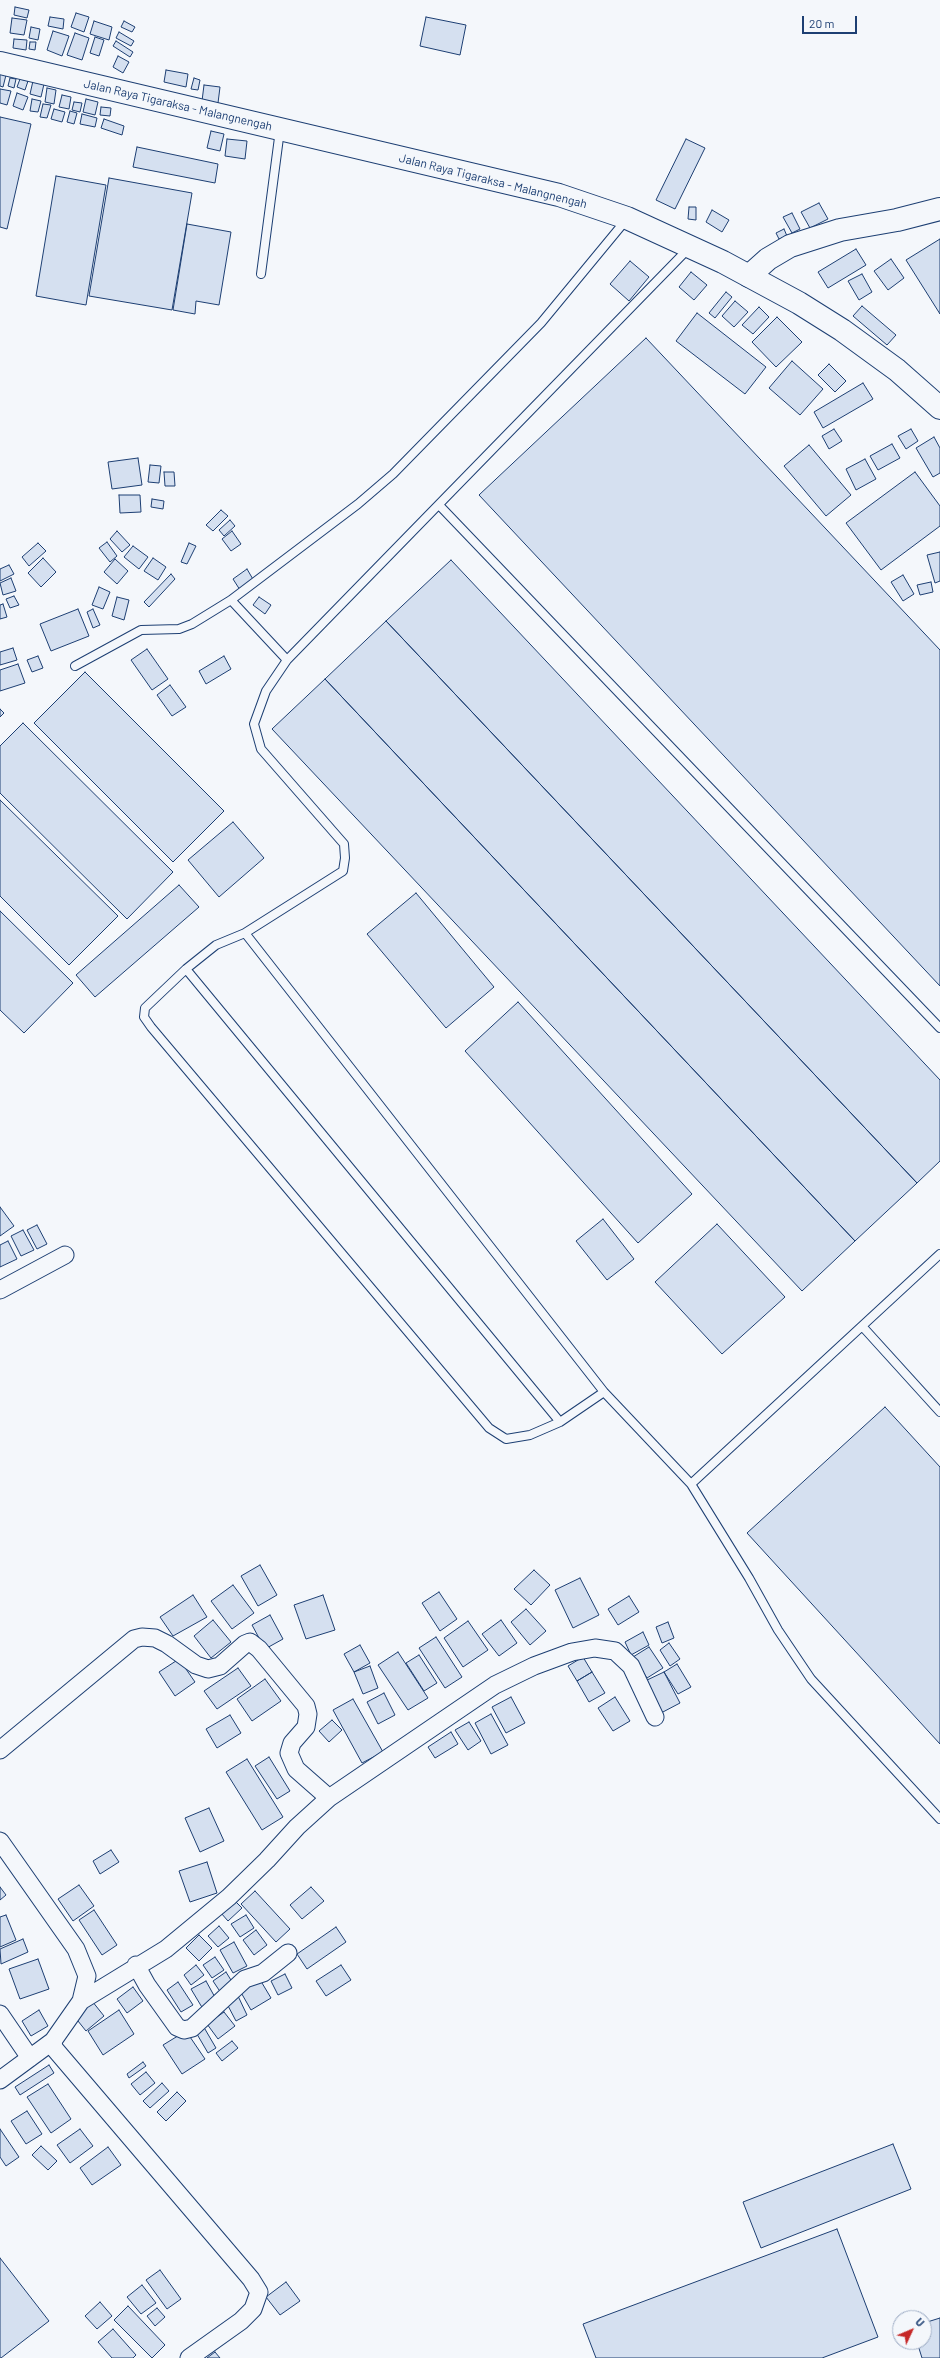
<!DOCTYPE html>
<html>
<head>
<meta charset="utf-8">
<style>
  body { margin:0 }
  #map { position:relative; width:940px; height:2358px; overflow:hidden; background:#f4f7fb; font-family:Barlow,sans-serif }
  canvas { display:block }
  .north { position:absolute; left:892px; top:2310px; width:40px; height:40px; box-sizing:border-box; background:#f4f7fb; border:1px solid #9eadc5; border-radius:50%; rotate:46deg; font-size:11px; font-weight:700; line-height:16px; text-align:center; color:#1d3f73 }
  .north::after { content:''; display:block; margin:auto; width:14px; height:18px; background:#c62828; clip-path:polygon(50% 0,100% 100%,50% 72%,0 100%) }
  .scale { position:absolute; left:802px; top:16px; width:55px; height:18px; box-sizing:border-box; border:2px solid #1d3f73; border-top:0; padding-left:5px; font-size:12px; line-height:14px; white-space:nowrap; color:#1d3f73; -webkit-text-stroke:3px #f4f7fb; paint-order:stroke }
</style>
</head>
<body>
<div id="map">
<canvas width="940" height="2358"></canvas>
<div class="north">U</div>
<div class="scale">20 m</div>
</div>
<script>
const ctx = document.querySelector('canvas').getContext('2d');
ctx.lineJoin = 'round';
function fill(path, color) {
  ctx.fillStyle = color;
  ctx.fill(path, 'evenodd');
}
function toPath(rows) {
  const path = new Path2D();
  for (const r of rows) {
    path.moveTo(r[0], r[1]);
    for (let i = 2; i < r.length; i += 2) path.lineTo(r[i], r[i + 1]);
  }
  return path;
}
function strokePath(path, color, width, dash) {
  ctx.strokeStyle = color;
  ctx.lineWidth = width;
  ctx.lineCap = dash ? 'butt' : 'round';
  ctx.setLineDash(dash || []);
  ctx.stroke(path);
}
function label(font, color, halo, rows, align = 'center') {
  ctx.font = font + ' Barlow,sans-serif';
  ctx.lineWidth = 3;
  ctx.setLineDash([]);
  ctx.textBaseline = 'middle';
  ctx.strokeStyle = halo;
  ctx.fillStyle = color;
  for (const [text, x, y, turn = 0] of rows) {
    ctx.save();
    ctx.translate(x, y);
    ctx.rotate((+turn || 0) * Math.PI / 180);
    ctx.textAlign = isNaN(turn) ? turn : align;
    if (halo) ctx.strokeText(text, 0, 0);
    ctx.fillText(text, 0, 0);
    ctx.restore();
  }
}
const building = toPath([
  [15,7,29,10,27,18,14,15,15,7],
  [76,13,89,17,84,32,71,27,76,13],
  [50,17,64,19,63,29,48,26,50,17],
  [426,17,466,25,460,55,420,46,426,17],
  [12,18,27,20,24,35,10,33,12,18],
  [94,21,112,27,109,40,90,34,94,21],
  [124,21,135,27,132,32,121,27,124,21],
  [31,27,40,29,38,40,29,38,31,27],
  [53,31,69,36,62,56,47,50,53,31],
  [119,32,134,41,131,46,116,38,119,32],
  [75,33,89,38,82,60,67,55,75,33],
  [95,37,104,40,99,56,90,53,95,37],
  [14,39,27,40,26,50,13,48,14,39],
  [116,41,133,52,130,57,113,46,116,41],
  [30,42,36,42,35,50,29,49,30,42],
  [118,56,129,62,123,73,113,67,118,56],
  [166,70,188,74,186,87,164,82,166,70],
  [0,74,6,75,3,87,0,86,0,74],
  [10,78,16,79,14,88,8,86,10,78],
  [194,78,200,80,198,90,191,89,194,78],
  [20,79,28,81,25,90,17,87,20,79],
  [33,81,44,84,41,97,30,94,33,81],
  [204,85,220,87,218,103,202,101,204,85],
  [47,88,56,90,54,104,45,102,47,88],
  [0,89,11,91,7,105,0,103,0,89],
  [17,93,28,97,23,110,13,106,17,93],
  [62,95,71,97,69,109,59,107,62,95],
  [32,99,41,101,38,112,30,111,32,99],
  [86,99,98,102,95,115,83,112,86,99],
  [74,102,82,103,80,112,72,110,74,102],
  [43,104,51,105,47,118,40,117,43,104],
  [101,107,111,108,110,116,100,115,101,107],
  [54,109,65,112,62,122,51,119,54,109],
  [70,111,77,113,74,124,67,122,70,111],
  [82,114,97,118,95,127,80,124,82,114],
  [0,117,31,124,7,229,0,227,0,117],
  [104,119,124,126,122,135,101,128,104,119],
  [211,131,224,134,220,151,207,148,211,131],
  [227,139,247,141,245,159,225,156,227,139],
  [686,139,705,148,675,209,656,200,686,139],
  [137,147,218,164,215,183,133,167,137,147],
  [56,176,106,185,86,305,36,296,56,176],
  [109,178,192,193,172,310,89,296,109,178],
  [819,203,828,219,810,228,801,212,819,203],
  [689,207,696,207,696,220,688,219,689,207],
  [712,210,729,220,722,232,706,222,712,210],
  [792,213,800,229,792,233,783,217,792,213],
  [187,224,231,232,219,305,196,301,195,314,173,310,187,224],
  [784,229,787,236,779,239,776,233,784,229],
  [940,239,940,314,906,260,940,239],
  [856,249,866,265,828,288,818,272,856,249],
  [891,259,904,278,888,290,874,271,891,259],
  [630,261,649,277,629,301,610,284,630,261],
  [691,272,707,285,694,300,679,287,691,272],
  [862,274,872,292,859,300,848,281,862,274],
  [726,292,732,297,715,318,709,313,726,292],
  [735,301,748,312,734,327,722,316,735,301],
  [862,306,896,335,887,345,853,316,862,306],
  [759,307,769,317,753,334,742,325,759,307],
  [697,313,766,367,745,394,676,341,697,313],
  [777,317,802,342,776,367,752,342,777,317],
  [646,338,940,650,940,986,479,495,646,338],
  [792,361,823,389,800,415,769,388,792,361],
  [829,364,846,381,835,392,818,375,829,364],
  [863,383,873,399,823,428,814,412,863,383],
  [834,429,842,441,829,449,822,436,834,429],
  [911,429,918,441,906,449,898,436,911,429],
  [934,437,940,448,940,473,933,477,916,448,934,437],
  [892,444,900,458,878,470,870,456,892,444],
  [809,445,851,495,826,516,784,466,809,445],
  [138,458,142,485,112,489,108,462,138,458],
  [865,459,876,479,856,490,846,469,865,459],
  [150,465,161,466,159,483,148,482,150,465],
  [164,472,174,472,175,486,165,486,164,472],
  [915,472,940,506,940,526,881,570,846,523,915,472],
  [119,495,140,495,141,512,120,513,119,495],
  [152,499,164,501,163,509,151,507,152,499],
  [221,510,228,516,213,531,206,525,221,510],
  [230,520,235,526,224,536,219,530,230,520],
  [117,531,130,545,122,552,110,539,117,531],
  [232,531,241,544,231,551,222,539,232,531],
  [107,542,117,556,110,562,99,548,107,542],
  [38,543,46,551,29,566,22,557,38,543],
  [189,543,196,546,187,564,181,562,189,543],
  [133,546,148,557,139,569,124,557,133,546],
  [940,552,940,581,935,583,927,555,940,552],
  [43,558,56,572,41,587,28,573,43,558],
  [153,558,166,567,158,580,144,571,153,558],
  [115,559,128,571,117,584,104,572,115,559],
  [451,560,940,1080,940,1161,917,1183,386,621,451,560],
  [9,565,14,574,0,581,0,569,9,565],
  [247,569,254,581,240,590,233,579,247,569],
  [171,574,175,579,149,607,144,602,171,574],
  [903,575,914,594,903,601,891,582,903,575],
  [11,578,16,591,3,595,0,583,11,578],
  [931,582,933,592,920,595,917,585,931,582],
  [99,587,110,592,103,609,92,605,99,587],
  [14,596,19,605,10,608,6,599,14,596],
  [117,597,129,600,124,620,112,616,117,597],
  [259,597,271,605,265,614,253,605,259,597],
  [3,604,7,617,0,619,0,605,3,604],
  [78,609,89,636,51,651,40,624,78,609],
  [93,609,100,625,93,628,87,612,93,609],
  [386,621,917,1183,855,1241,325,679,386,621],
  [13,648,17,660,0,665,0,652,13,648],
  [147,649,168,679,152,690,131,660,147,649],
  [38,656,43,668,32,672,27,660,38,656],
  [224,656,231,669,206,684,199,671,224,656],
  [18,664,25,683,0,691,0,670,18,664],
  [85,672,224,811,173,862,34,723,85,672],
  [325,679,855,1241,802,1291,272,729,325,679],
  [170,685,186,707,172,716,157,695,170,685],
  [0,709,4,713,0,717,0,709],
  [23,723,173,872,127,919,0,793,0,746,23,723],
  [0,800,118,916,69,965,0,896,0,800],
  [233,822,264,858,219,897,188,860,233,822],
  [179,885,199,907,95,997,76,975,179,885],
  [416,893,494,987,446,1028,367,934,416,893],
  [0,911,73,983,24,1033,0,1010,0,911],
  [518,1002,692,1194,638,1243,465,1051,518,1002],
  [0,1207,14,1226,0,1236,0,1207],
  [603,1219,634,1259,607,1280,576,1241,603,1219],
  [717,1224,785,1297,722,1354,655,1282,717,1224],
  [37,1225,47,1244,37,1249,27,1230,37,1225],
  [23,1230,34,1250,21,1256,11,1236,23,1230],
  [8,1241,17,1259,0,1267,0,1245,8,1241],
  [885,1407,940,1467,940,1744,747,1533,885,1407],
  [260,1565,277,1595,258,1606,241,1576,260,1565],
  [534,1570,550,1585,531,1605,514,1589,534,1570],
  [580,1578,599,1615,573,1628,555,1590,580,1578],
  [233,1585,254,1613,232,1629,211,1601,233,1585],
  [439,1592,457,1619,440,1631,422,1603,439,1592],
  [193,1595,207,1617,173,1636,160,1617,193,1595],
  [323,1595,335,1630,306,1639,294,1605,323,1595],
  [629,1596,639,1612,618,1625,608,1609,629,1596],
  [526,1609,546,1631,530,1645,511,1622,526,1609],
  [270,1615,283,1639,265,1649,252,1625,270,1615],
  [213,1620,231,1642,211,1658,194,1636,213,1620],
  [501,1620,517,1643,499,1656,482,1634,501,1620],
  [468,1621,488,1650,463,1667,444,1638,468,1621],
  [668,1622,674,1638,662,1643,656,1627,668,1622],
  [643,1632,649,1645,631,1655,625,1642,643,1632],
  [436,1637,462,1677,445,1688,419,1648,436,1637],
  [669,1643,680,1659,670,1666,660,1650,669,1643],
  [360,1645,370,1663,354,1672,344,1654,360,1645],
  [649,1647,663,1668,647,1678,633,1657,649,1647],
  [398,1652,428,1698,408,1710,378,1665,398,1652],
  [419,1655,437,1683,424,1691,406,1663,419,1655],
  [583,1657,592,1672,577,1681,568,1666,583,1657],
  [179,1659,195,1682,175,1696,159,1672,179,1659],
  [677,1664,691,1687,678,1694,664,1672,677,1664],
  [370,1666,378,1688,363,1694,354,1672,370,1666],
  [238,1668,251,1686,217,1709,204,1691,238,1668],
  [592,1672,605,1693,589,1702,577,1681,592,1672],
  [664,1672,680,1703,661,1713,645,1681,664,1672],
  [265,1679,281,1701,252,1721,237,1699,265,1679],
  [384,1693,395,1715,378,1724,367,1702,384,1693],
  [511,1697,525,1723,506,1733,492,1707,511,1697],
  [615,1697,630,1721,613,1731,598,1708,615,1697],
  [353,1699,383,1752,362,1763,333,1710,353,1699],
  [491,1714,508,1745,491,1754,475,1723,491,1714],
  [230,1715,241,1733,217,1748,206,1729,230,1715],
  [332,1720,342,1730,329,1742,319,1731,332,1720],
  [469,1722,481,1741,468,1750,455,1730,469,1722],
  [451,1732,458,1744,435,1758,428,1747,451,1732],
  [269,1757,290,1791,277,1799,255,1766,269,1757],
  [247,1759,283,1817,262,1830,226,1772,247,1759],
  [209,1808,224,1841,200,1852,185,1818,209,1808],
  [111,1850,119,1862,100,1874,93,1861,111,1850],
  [207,1862,217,1893,190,1902,179,1871,207,1862],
  [79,1885,94,1906,73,1921,58,1899,79,1885],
  [0,1887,6,1895,0,1900,0,1887],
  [311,1887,324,1901,302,1919,290,1905,311,1887],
  [255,1891,290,1929,276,1942,241,1904,255,1891],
  [234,1900,242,1908,228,1921,221,1913,234,1900],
  [94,1910,117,1945,102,1955,79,1920,94,1910],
  [6,1915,16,1940,0,1947,0,1917,6,1915],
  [246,1915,254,1928,240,1937,231,1924,246,1915],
  [219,1926,229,1938,218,1947,208,1936,219,1926],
  [336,1927,346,1942,307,1969,297,1954,336,1927],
  [256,1930,267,1945,254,1955,243,1940,256,1930],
  [199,1935,212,1948,199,1961,186,1948,199,1935],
  [23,1939,28,1952,1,1964,0,1949,23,1939],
  [234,1942,247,1966,233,1973,220,1950,234,1942],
  [215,1957,224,1970,212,1978,203,1965,215,1957],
  [38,1959,49,1989,20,1999,9,1969,38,1959],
  [196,1965,204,1975,191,1985,184,1975,196,1965],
  [341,1965,351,1980,326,1996,316,1981,341,1965],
  [226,1972,234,1985,221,1993,213,1981,226,1972],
  [285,1974,292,1988,278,1995,271,1981,285,1974],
  [259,1978,271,1998,251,2010,239,1989,259,1978],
  [206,1981,217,2001,203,2009,191,1989,206,1981],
  [178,1982,193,2005,181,2012,167,1990,178,1982],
  [133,1987,143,2001,127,2013,117,1999,133,1987],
  [238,1996,247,2015,236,2021,226,2002,238,1996],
  [92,2001,104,2016,86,2031,74,2016,92,2001],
  [39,2010,48,2026,31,2036,22,2021,39,2010],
  [119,2010,134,2034,103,2055,88,2031,119,2010],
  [224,2012,235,2026,218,2039,207,2024,224,2012],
  [202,2024,216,2048,208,2053,194,2029,202,2024],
  [186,2031,205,2059,182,2074,163,2045,186,2031],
  [232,2041,238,2048,222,2061,216,2053,232,2041],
  [143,2062,146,2066,129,2078,127,2074,143,2062],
  [49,2065,54,2073,20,2095,15,2087,49,2065],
  [146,2072,155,2083,140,2095,131,2084,146,2072],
  [162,2083,169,2091,150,2108,143,2101,162,2083],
  [48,2084,71,2119,51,2133,27,2097,48,2084],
  [177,2092,186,2101,166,2121,157,2112,177,2092],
  [27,2111,42,2134,26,2144,11,2121,27,2111],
  [0,2129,19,2157,6,2166,0,2157,0,2129],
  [80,2129,93,2146,70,2163,57,2145,80,2129],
  [893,2144,911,2189,761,2248,743,2202,893,2144],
  [41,2146,57,2161,48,2170,32,2155,41,2146],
  [108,2147,121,2165,92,2185,80,2168,108,2147],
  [837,2229,878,2337,822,2358,596,2358,583,2324,837,2229],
  [0,2258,49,2321,1,2358,0,2358,0,2258],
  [160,2270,181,2299,167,2309,146,2280,160,2270],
  [286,2282,300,2301,280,2315,266,2297,286,2282],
  [142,2285,156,2303,141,2314,127,2297,142,2285],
  [100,2302,112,2316,97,2329,85,2316,100,2302],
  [128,2306,165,2345,152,2358,114,2320,128,2306],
  [157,2308,165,2317,155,2326,147,2316,157,2308],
  [940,2318,940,2358,922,2358,917,2342,924,2342,924,2323,940,2318],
  [113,2329,136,2355,133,2358,112,2358,98,2342,113,2329],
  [215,2352,220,2358,207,2358,215,2352]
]);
const lane = toPath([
  [689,248,287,660,266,691,254,724,261,749,344,844,345,858,343,871,245,933,604,1392,691,1484,940,1254],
  [261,274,280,130],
  [439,505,940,1028],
  [231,600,287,660],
  [75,666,141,630,179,629,192,624,231,600,358,504,393,474,541,323,626,220],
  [245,933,216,945,186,969,145,1008,144,1017,151,1027,489,1428,506,1439,530,1435,560,1422,604,1392],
  [186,969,560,1422],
  [862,1326,940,1412],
  [691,1484,749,1578,778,1630,811,1679,940,1819]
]);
const street = toPath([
  [0,1290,65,1255],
  [0,1750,134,1639,142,1637,155,1638,167,1644,196,1665,208,1669,220,1666,245,1644,250,1642,259,1649,306,1706,308,1714,306,1727,292,1743,289,1753,296,1769,329,1798],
  [0,1841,76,1949,87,1976,81,2001,53,2041,54,2048,251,2279,259,2292,253,2309,241,2321,189,2358],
  [136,1965,147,1985,177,2027,184,2030,192,2028,245,1979,263,1973,288,1953],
  [81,2001,166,1949,229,1897,267,1860,297,1827,329,1798,495,1685,534,1666,572,1652,595,1648,615,1651,631,1666,655,1717],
  [0,2014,30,2058],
  [0,2080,53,2041]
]);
const secondary = toPath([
  [749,276,768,259,790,246,840,230,897,220,940,209]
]);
const primary = toPath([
  [0,63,559,195,627,218,723,262,799,303,842,330,897,370,940,408]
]);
const streetNames = [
  ["Jalan Raya Tigaraksa - Malangnengah",178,105,13],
  ["Jalan Raya Tigaraksa - Malangnengah",493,181,14]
];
fill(building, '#d5e0f0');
strokePath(building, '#1d3f73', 1);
strokePath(lane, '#1d3f73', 10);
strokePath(street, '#1d3f73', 19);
strokePath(secondary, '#1d3f73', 24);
strokePath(primary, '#1d3f73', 24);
strokePath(lane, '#f4f7fb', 8);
strokePath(street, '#f4f7fb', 17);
strokePath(secondary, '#f4f7fb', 22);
strokePath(primary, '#f4f7fb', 22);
label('12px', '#1d3f73', '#f4f7fb', streetNames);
</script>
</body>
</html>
